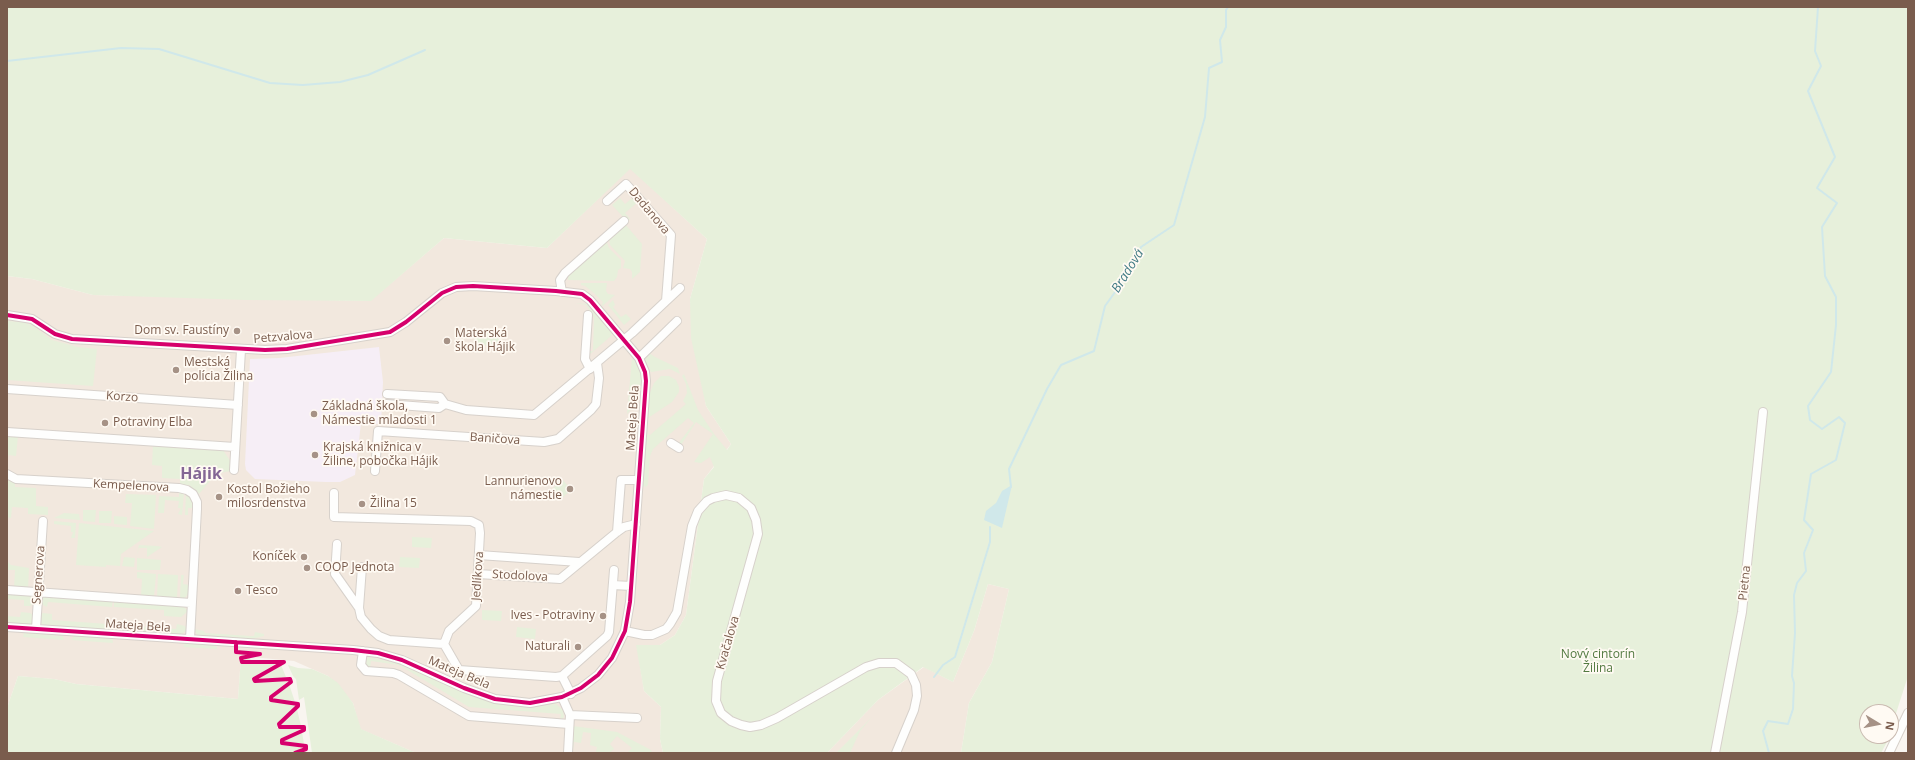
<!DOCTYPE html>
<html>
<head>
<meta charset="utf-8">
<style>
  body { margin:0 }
  #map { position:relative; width:1915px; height:760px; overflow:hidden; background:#f9f5f0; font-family:"Open Sans",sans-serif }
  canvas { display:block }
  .frame { position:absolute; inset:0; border:8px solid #7a5c4d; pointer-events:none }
  .north { position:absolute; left:1859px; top:704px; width:40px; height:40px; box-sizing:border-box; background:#fffaf3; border:1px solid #cabbb1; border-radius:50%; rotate:100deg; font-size:11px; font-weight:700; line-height:16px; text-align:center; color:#7a5c4d }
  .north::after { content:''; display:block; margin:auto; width:14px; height:18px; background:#a69286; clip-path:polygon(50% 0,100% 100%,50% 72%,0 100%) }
</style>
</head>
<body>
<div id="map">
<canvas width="1915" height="760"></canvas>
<div class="frame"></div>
<div class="north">N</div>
</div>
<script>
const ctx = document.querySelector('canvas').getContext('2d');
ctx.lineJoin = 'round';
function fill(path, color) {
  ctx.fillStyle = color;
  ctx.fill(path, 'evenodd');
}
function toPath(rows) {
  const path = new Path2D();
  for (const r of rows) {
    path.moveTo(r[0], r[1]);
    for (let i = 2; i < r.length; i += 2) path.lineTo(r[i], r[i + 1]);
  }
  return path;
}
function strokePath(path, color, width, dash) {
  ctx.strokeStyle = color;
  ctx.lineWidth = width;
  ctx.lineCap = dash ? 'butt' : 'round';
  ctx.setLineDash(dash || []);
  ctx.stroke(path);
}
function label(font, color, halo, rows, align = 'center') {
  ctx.font = font + ' "Open Sans",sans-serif';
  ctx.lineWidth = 3.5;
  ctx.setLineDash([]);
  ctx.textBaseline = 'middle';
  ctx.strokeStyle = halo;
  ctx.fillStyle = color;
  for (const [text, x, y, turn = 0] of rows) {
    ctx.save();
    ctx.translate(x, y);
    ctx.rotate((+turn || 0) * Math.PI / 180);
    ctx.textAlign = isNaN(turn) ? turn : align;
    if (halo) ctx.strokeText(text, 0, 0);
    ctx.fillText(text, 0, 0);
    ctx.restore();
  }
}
const residential = toPath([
  [630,168,707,239,690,299,706,406,731,444,704,479,686,615,675,635,660,645,637,645,644,691,661,707,660,739,663,753,416,753,360,729,353,703,328,676,294,661,241,656,238,699,76,684,54,679,18,676,7,708,7,276,32,279,93,295,370,301,444,238,547,248],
  [988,584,1009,589,992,662,969,703,961,753,827,753,878,700,924,667,953,682,974,631]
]);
const education = toPath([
  [379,347,383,382,381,424,361,423,355,475,340,482,326,482,255,479,246,470,245,464,250,359,279,358]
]);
const green = toPath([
  [7,7,1908,7,1908,676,1891,729,1891,712,1867,712,1867,736,1889,736,1887,742,1881,753,961,753,969,703,992,662,1009,589,988,584,974,631,953,682,923,667,878,700,827,753,663,753,660,739,661,707,644,691,636,645,660,645,675,635,686,615,704,479,714,467,710,457,701,463,694,462,713,434,696,422,681,445,678,444,694,423,688,418,653,449,650,456,648,485,646,487,643,486,646,434,650,435,686,404,683,401,687,393,686,384,682,376,684,374,698,410,714,434,727,450,731,444,706,406,691,338,690,299,707,239,630,169,547,248,444,238,371,301,247,300,93,295,32,279,7,276],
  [636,197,639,201,625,213,630,219,627,221,612,205,620,198,625,204,631,199],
  [625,224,642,244,640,272,632,279,632,272,630,269,623,268,625,261,610,245,609,239],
  [606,240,609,248,621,260,621,268,618,270,617,277,614,281,568,280,568,275],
  [581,283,607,283,606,291,608,294,615,295,601,307,603,302,594,293,585,286,581,285],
  [613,300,615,305,613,307,621,317,626,314,631,319,624,325,608,305],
  [575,303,587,304,612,333,611,336,589,355,589,351,593,351,594,317,586,305],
  [7,321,23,322,33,326,52,340,78,347,97,349,93,386,7,380],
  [474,329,500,330,499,346,474,345],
  [649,353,655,357,678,368,680,374,670,369,651,372,645,360],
  [634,356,641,370,641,383,638,402,627,414,632,358],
  [661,376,669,376,676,380,679,387,679,392,672,402,648,418,649,395,654,383],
  [7,436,18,436,16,456,9,455,7,458],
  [153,445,223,450,231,462,230,471,216,474,199,494,189,485,180,485,180,479,162,478,162,466,152,465],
  [7,480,15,482,15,487,36,488,36,506,48,507,48,515,28,514,28,508,12,507,11,518,7,517],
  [563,480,571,490,561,499,552,489],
  [179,492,184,493,182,515,178,514,181,508,178,508,179,501,165,500,164,513,158,513,159,496,179,497],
  [126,494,156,495,154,529,130,526,132,503,125,503],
  [186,494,191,498,194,508,188,508,188,515,185,515],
  [83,510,96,510,95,522,83,521],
  [99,511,112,511,111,523,99,523],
  [64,513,79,514,80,520,54,518],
  [114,516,127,517,127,525,114,524],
  [54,521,76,523,75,538,71,538,73,532,71,532,71,526,54,524],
  [79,523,154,531,121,554,120,566,106,565,106,567,76,565],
  [412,537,432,538,431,548,412,547],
  [139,545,157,546,162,547,147,557,147,548,139,548,137,555],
  [124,557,135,558,134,567,122,566],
  [400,557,420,558,419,568,399,567],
  [137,558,161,560,160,570,137,570],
  [7,561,11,565,29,568,28,590,14,589,15,570,7,570],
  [137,572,156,574,154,597,141,596,142,579,137,578],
  [158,574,178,575,177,599,157,597],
  [181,575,184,575,183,584,189,585,188,594,184,599,180,599],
  [7,592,33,596,34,603,30,606,24,606,24,600,7,599],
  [43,596,113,600,112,607,48,602,47,607,41,604],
  [114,600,182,605,188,611,181,617,164,616,164,610,114,607],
  [482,610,502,611,501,621,482,620],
  [21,612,30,613,33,615,33,622,31,624,7,623,7,616,20,617],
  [43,613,52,614,52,620,176,629,177,624,185,626,187,630,182,634,43,625,40,622,40,615],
  [517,627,536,629,535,639,516,637],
  [194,629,204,631,205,633,251,636,254,636,255,632,264,634,264,636,252,639,197,635],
  [24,633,63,636,64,640,23,637],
  [74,636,112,638,113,643,71,640],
  [185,643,215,645,217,647,217,649,183,647],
  [241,656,250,657,251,663,275,664,253,678,254,682,287,680,287,682,268,697,270,701,295,705,296,707,277,725,277,728,301,729,280,739,280,743,303,748,291,753,7,753,7,708,18,676,54,679,76,684,238,699],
  [369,657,400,664,471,696,495,703,519,707,534,707,556,704,563,710,564,717,560,720,561,714,469,707,399,665,371,661,370,668,365,663,366,659],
  [281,665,286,677,260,679,259,678],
  [288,665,298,668,312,669,328,676,338,683,353,703,361,729,416,753,312,753,304,697,299,700,296,679,293,676],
  [289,684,295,702,273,699,272,697],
  [297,709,301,726,281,726,281,724],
  [872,717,860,731,850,753,836,753],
  [573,726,617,732,651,750,652,753,627,753,632,748,617,736,610,744,614,749,609,753,589,753,596,752,597,747,590,745,591,733,583,732,581,743,574,742,573,750,570,750],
  [302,732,304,744,284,741,283,740]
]);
const water = toPath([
  [1012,485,1002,528,984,520,986,511,996,503,1002,491]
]);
const stream = toPath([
  [7,61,121,48,159,49,270,83,303,85,340,82,368,75,425,50],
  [1011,487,1009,469,1047,389,1061,365,1094,351,1105,306,1131,270,1141,247,1174,225,1205,117,1209,68,1222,62,1220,40,1226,27,1226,10,1228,7],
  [934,677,943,665,955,657,990,542,990,527],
  [1769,753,1763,731,1768,721,1788,724,1793,709,1794,683,1792,676,1795,633,1794,595,1797,583,1806,571,1804,553,1813,530,1804,520,1811,474,1836,460,1845,423,1839,417,1822,429,1810,420,1808,406,1831,372,1836,325,1836,297,1825,276,1822,227,1837,203,1817,188,1835,157,1808,91,1821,66,1815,51,1818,7]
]);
const street = toPath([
  [562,292,560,280,565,273,624,221],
  [666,301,680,288],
  [7,315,32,319,55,334,72,339,265,350,287,349,390,332,406,322,442,293,456,287,473,286,556,291,582,294,590,300,639,358,645,372,646,381,630,602,625,631,612,658,598,675,581,688,562,697,530,703,495,699,464,688,402,660,378,653,353,650,7,627],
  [588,315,585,359,590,369],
  [639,358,677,321],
  [7,389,238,405],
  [387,394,440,397,445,404],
  [386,404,439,408,445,404,466,410,534,415,632,333,666,301,671,235,626,184,607,201],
  [7,432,235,447],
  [671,443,679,448],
  [234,470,241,350],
  [375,471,378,431,544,442,558,439,591,410,596,404,599,378,597,363],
  [7,474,16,479,179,488,187,490,193,494,197,502,197,509,190,639],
  [334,493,334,517,471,521,479,525,480,533,476,606,449,631,444,644,389,640,379,636,371,629,361,617,359,608,362,567],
  [617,532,621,480,639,480],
  [337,544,335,574,359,608],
  [479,555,579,562],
  [478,574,560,579,617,532,624,527,636,524],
  [613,585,631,586],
  [7,590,191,603],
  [36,629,43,521],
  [625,631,644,635,652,635,666,629,670,624,677,612,692,526,698,511,707,501,713,498,726,495,739,498,751,508,756,520,758,534,717,681,716,701,721,713,731,721,741,725,750,727,761,725,777,718,866,667,879,663,896,663,911,674,916,685,917,696,914,710,896,753],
  [444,644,459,670],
  [363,651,361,665,366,671,393,673,399,675,469,716,569,724],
  [459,670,556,677,562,676,607,636,609,632,614,570],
  [562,676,571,694],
  [562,697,570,715,568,753],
  [570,715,637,718],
  [1715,753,1742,612,1763,412],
  [1889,753,1908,713]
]);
const cycleway = toPath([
  [7,315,32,319,55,334,72,339,265,350,287,349,390,332,406,322,442,293,456,287,473,286,556,291,582,294,590,300,639,358,645,372,646,381,630,602,625,631,612,658,598,675,581,688,562,697,530,703,495,699,464,688,402,660,378,653,353,650,7,627],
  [236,642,236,652,260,654,241,658,242,662,284,662,254,679,255,681,290,679,291,682,271,697,271,700,298,704,298,706,279,724,280,727,304,727,304,730,282,740,282,743,306,746,306,749,295,753]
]);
const markers = [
  [237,331,4,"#a69286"],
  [447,341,4,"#a69286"],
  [176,370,4,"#a69286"],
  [314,414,4,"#a69286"],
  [105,423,4,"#a69286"],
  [315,455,4,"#a69286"],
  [570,489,4,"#a69286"],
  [219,497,4,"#a69286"],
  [362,504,4,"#a69286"],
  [304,557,4,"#a69286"],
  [307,568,4,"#a69286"],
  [238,591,4,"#a69286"],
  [603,616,4,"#a69286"],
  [578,647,4,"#a69286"]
];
const streetNames = [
  ["Dadanova",649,211,50],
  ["Petzvalova",283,337,-5],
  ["Korzo",122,397,4],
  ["Mateja Bela",633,418,-86],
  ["Baničova",495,439,4],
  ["Kempelenova",131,486,3],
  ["Segnerova",39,575,-86],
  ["Jedlíkova",478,576,-86],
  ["Stodolova",520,576,3],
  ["Pietna",1745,583,-84],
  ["Mateja Bela",138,626,4],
  ["Kvačalova",728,643,-74],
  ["Mateja Bela",459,673,23]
];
const poiNames = [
  ["Dom sv. Faustíny",229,331,"right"],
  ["Materská",455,334],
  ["škola Hájik",455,348],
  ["Mestská",184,363],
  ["polícia Žilina",184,377],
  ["Základná škola,",322,407],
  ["Námestie mladosti 1",322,421],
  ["Potraviny Elba",113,423],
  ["Krajská knižnica v",323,448],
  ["Žiline, pobočka Hájik",323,462],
  ["Lannurienovo",562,482,"right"],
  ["námestie",562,496,"right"],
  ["Kostol Božieho",227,490],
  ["milosrdenstva",227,504],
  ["Žilina 15",370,504],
  ["Koníček",296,557,"right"],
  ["COOP Jednota",315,568],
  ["Tesco",246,591],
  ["Ives - Potraviny",595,616,"right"],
  ["Naturali",570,647,"right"]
];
const parkNames = [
  ["Nový cintorín",1598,655],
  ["Žilina",1598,669]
];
const waterNames = [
  ["Bradová",1128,271,-58]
];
const districtNames = [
  ["Hájik",201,474]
];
fill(residential, '#f2e8de');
fill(education, '#f6eef6');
fill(green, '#e7f0db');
fill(water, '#d0e8ea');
strokePath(stream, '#d0e8ea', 2);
strokePath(street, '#d7d1cb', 10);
strokePath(street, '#fefefd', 8);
strokePath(cycleway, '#d6006c', 4);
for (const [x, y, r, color] of markers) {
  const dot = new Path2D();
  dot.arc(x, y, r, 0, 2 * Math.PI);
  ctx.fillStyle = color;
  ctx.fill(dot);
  strokePath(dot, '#fffaf3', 1.5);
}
label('12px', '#7a5c4d', '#fffaf3', streetNames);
label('12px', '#7a5c4d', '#fffaf3', poiNames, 'left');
label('12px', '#537a41', '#fffaf3', parkNames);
label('italic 13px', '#437c86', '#fffaf3', waterNames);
label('bold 16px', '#846695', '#fffaf3', districtNames);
</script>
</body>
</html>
